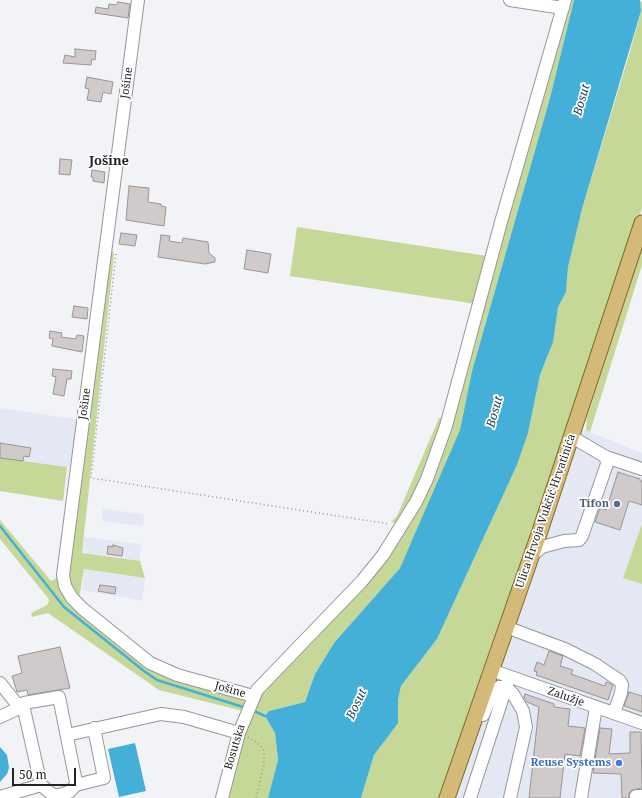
<!DOCTYPE html>
<html>
<head>
<meta charset="utf-8">
<style>
  body { margin:0 }
  #map { position:relative; width:642px; height:798px; overflow:hidden; background:#f1f3f7; font-family:"Noto Serif",serif }
  canvas { display:block }
  .scale { position:absolute; left:12px; top:768px; width:64px; height:18px; box-sizing:border-box; border:2px solid #232425; border-top:0; padding-left:5px; font-size:12px; line-height:14px; white-space:nowrap; color:#232425; -webkit-text-stroke:3px #fff; paint-order:stroke }
</style>
</head>
<body>
<div id="map">
<canvas width="642" height="798"></canvas>
<div class="scale">50 m</div>
</div>
<script>
const ctx = document.querySelector('canvas').getContext('2d');
ctx.lineJoin = 'round';
function fill(path, color) {
  ctx.fillStyle = color;
  ctx.fill(path, 'evenodd');
}
function toPath(rows) {
  const path = new Path2D();
  for (const r of rows) {
    path.moveTo(r[0], r[1]);
    for (let i = 2; i < r.length; i += 2) path.lineTo(r[i], r[i + 1]);
  }
  return path;
}
function strokePath(path, color, width, dash) {
  ctx.strokeStyle = color;
  ctx.lineWidth = width;
  ctx.lineCap = dash ? 'butt' : 'round';
  ctx.setLineDash(dash || []);
  ctx.stroke(path);
}
function label(font, color, halo, rows, align = 'center') {
  ctx.font = font + ' "Noto Serif",serif';
  ctx.lineWidth = 3.5;
  ctx.setLineDash([]);
  ctx.textBaseline = 'middle';
  ctx.strokeStyle = halo;
  ctx.fillStyle = color;
  for (const [text, x, y, turn = 0] of rows) {
    ctx.save();
    ctx.translate(x, y);
    ctx.rotate((+turn || 0) * Math.PI / 180);
    ctx.textAlign = isNaN(turn) ? turn : align;
    if (halo) ctx.strokeText(text, 0, 0);
    ctx.fillText(text, 0, 0);
    ctx.restore();
  }
}
const built = toPath([
  [0,408,81,420,74,468,0,458],
  [570,424,642,453,642,524,624,578,642,584,642,798,440,798],
  [103,509,144,514,143,526,102,521],
  [84,537,141,544,140,561,82,553],
  [84,569,145,578,142,601,82,590]
]);
const green = toPath([
  [568,0,574,0,550,98,472,371,460,430,439,481,400,568,334,643,315,674,305,702,269,711,265,716,275,733,278,760,268,798,225,798,234,765,257,697,412,518],
  [640,1,642,2,642,208,614,298,440,798,361,798,374,755,397,723,398,700,401,686,437,639,517,465,528,433,540,375,550,350,558,307,566,292,568,267,582,209,629,55,641,11],
  [297,227,487,256,476,304,290,276],
  [642,238,642,265,590,432,586,430,587,417,595,392,602,361],
  [110,251,113,251,114,255,82,553,140,561,145,578,84,569,79,599,66,576],
  [439,418,445,419,433,456,400,524,391,522,397,516],
  [0,458,67,467,63,501,0,491],
  [0,520,51,581,59,577,141,661,237,696,245,702,243,711,159,690,48,613,32,617,31,613,47,605,49,601,48,598,0,539],
  [642,524,642,584,623,578]
]);
const water = toPath([
  [574,0,640,0,641,11,582,209,568,267,566,292,558,307,553,342,540,375,528,433,517,465,437,639,401,686,398,700,398,723,374,755,361,798,268,798,278,760,275,733,265,716,269,711,305,702,315,674,334,643,400,568,460,430,472,371,550,98],
  [135,743,146,791,119,797,108,749],
  [0,747,7,755,9,768,7,774,0,782]
]);
const stream = toPath([
  [0,526,64,607,144,671,157,680,243,707],
  [252,710,265,716]
]);
const building = toPath([
  [118,2,130,4,128,18,95,13,96,7,108,9,109,4,116,5,118,2],
  [75,49,96,51,95,60,92,59,91,65,63,63,65,55,75,57,75,49],
  [87,77,113,82,111,94,103,92,101,102,87,100,89,89,85,88,87,77],
  [60,159,72,160,70,175,59,174,60,159],
  [92,170,105,172,104,183,93,181,93,177,91,177,92,170],
  [129,186,149,188,148,202,161,204,161,206,166,207,164,226,126,220,129,186],
  [121,233,137,235,135,246,119,244,121,233],
  [161,235,170,236,169,241,182,243,183,238,208,242,209,253,215,258,215,262,205,264,158,257,161,235],
  [247,250,271,254,268,273,244,269,247,250],
  [74,306,88,308,87,319,72,317,74,306],
  [50,331,62,333,61,337,76,339,77,335,84,336,82,352,52,346,53,339,49,338,50,331],
  [53,369,72,371,71,379,67,379,64,396,53,394,56,377,52,376,53,369],
  [0,443,31,448,29,457,24,456,23,461,0,458,0,443],
  [618,472,640,479,640,481,642,481,642,505,629,501,620,530,595,522,600,508,606,510,618,472],
  [113,545,123,548,122,556,107,554,108,546,113,547,113,545],
  [100,585,116,587,115,594,98,591,100,585],
  [60,647,70,688,28,695,27,690,17,692,12,676,22,673,18,656,60,647],
  [549,651,563,656,560,666,573,670,571,674,605,686,606,682,613,685,608,700,536,675,537,672,534,671,537,662,544,665,549,651],
  [629,692,642,696,642,712,624,706,629,692],
  [525,694,554,704,554,707,570,709,568,726,585,728,580,756,565,754,560,798,529,798,539,707,527,702,524,698,525,694],
  [600,728,612,729,609,754,630,753,630,732,641,732,642,788,632,790,629,793,629,798,622,798,621,774,593,773,600,728]
]);
const path = toPath([
  [116,254,91,478,390,524],
  [248,737,260,745,264,751,264,764,256,798]
]);
const minor = toPath([
  [138,0,63,575,65,586,72,598,83,609,150,663,177,675,253,696],
  [510,0,563,8],
  [572,437,606,457,642,469],
  [532,555,542,547,564,541,579,540,582,536,607,464,606,457],
  [506,627,565,649,595,664,620,681,622,685,621,693,614,713],
  [491,670,642,723],
  [0,683,16,703,23,705],
  [483,715,493,692,499,687,506,687,513,694,523,711,526,727,510,798],
  [0,717,17,709,20,705],
  [67,735,161,714,184,717,239,733],
  [41,785,53,795,59,795,69,792,77,784],
  [636,796,642,796],
  [0,797,41,785,23,705,24,703,59,697,76,782,80,784,104,778,94,728],
  [222,798,239,733,257,690,362,581,383,555,416,502,427,479,446,426,501,222,565,0],
  [470,798,508,681],
  [581,798,596,707]
]);
const major = toPath([
  [447,798,539,534,642,223]
]);
const markers = [
  [617,504,4,"#5c6f8a"],
  [619,763,4,"#3f7fe0"]
];
const streetNames = [
  ["Jošine",127,83,-82],
  ["Jošine",85,404,-82],
  ["Ulica Hrvoja Vukčić Hrvatinića",546,511,-71],
  ["Jošine",230,690,16],
  ["Zalužje",566,697,19],
  ["Bosutska",235,747,-73]
];
const serviceNames = [
  ["Tifon",609,504]
];
const shopNames = [
  ["Reuse Systems",611,763]
];
const waterNames = [
  ["Bosut",582,100,-74],
  ["Bosut",495,412,-74],
  ["Bosut",357,704,-65]
];
const quarterNames = [
  ["Jošine",109,161]
];
fill(built, '#e4e8f4');
fill(green, '#c5d897');
fill(water, '#44b0d7');
strokePath(stream, '#44b0d7', 2.5);
fill(building, '#d0caca');
strokePath(building, '#9a9594', 1);
strokePath(minor, '#95979b', 14);
strokePath(major, '#836821', 17);
strokePath(path, '#939497', 1.5, [1, 3]);
strokePath(minor, '#fff', 12);
strokePath(major, '#d4ba79', 15);
for (const [x, y, r, color] of markers) {
  const dot = new Path2D();
  dot.arc(x, y, r, 0, 2 * Math.PI);
  ctx.fillStyle = color;
  ctx.fill(dot);
  strokePath(dot, '#fff', 1.5);
}
label('11px', '#232425', '#fff', streetNames);
label('bold 11px', '#4e5e75', '#fff', serviceNames, 'right');
label('bold 11px', '#366cbe', '#fff', shopNames, 'right');
label('italic 12px', '#154354', '#fff', waterNames);
label('bold 13px', '#232425', '#fff', quarterNames);
</script>
</body>
</html>
